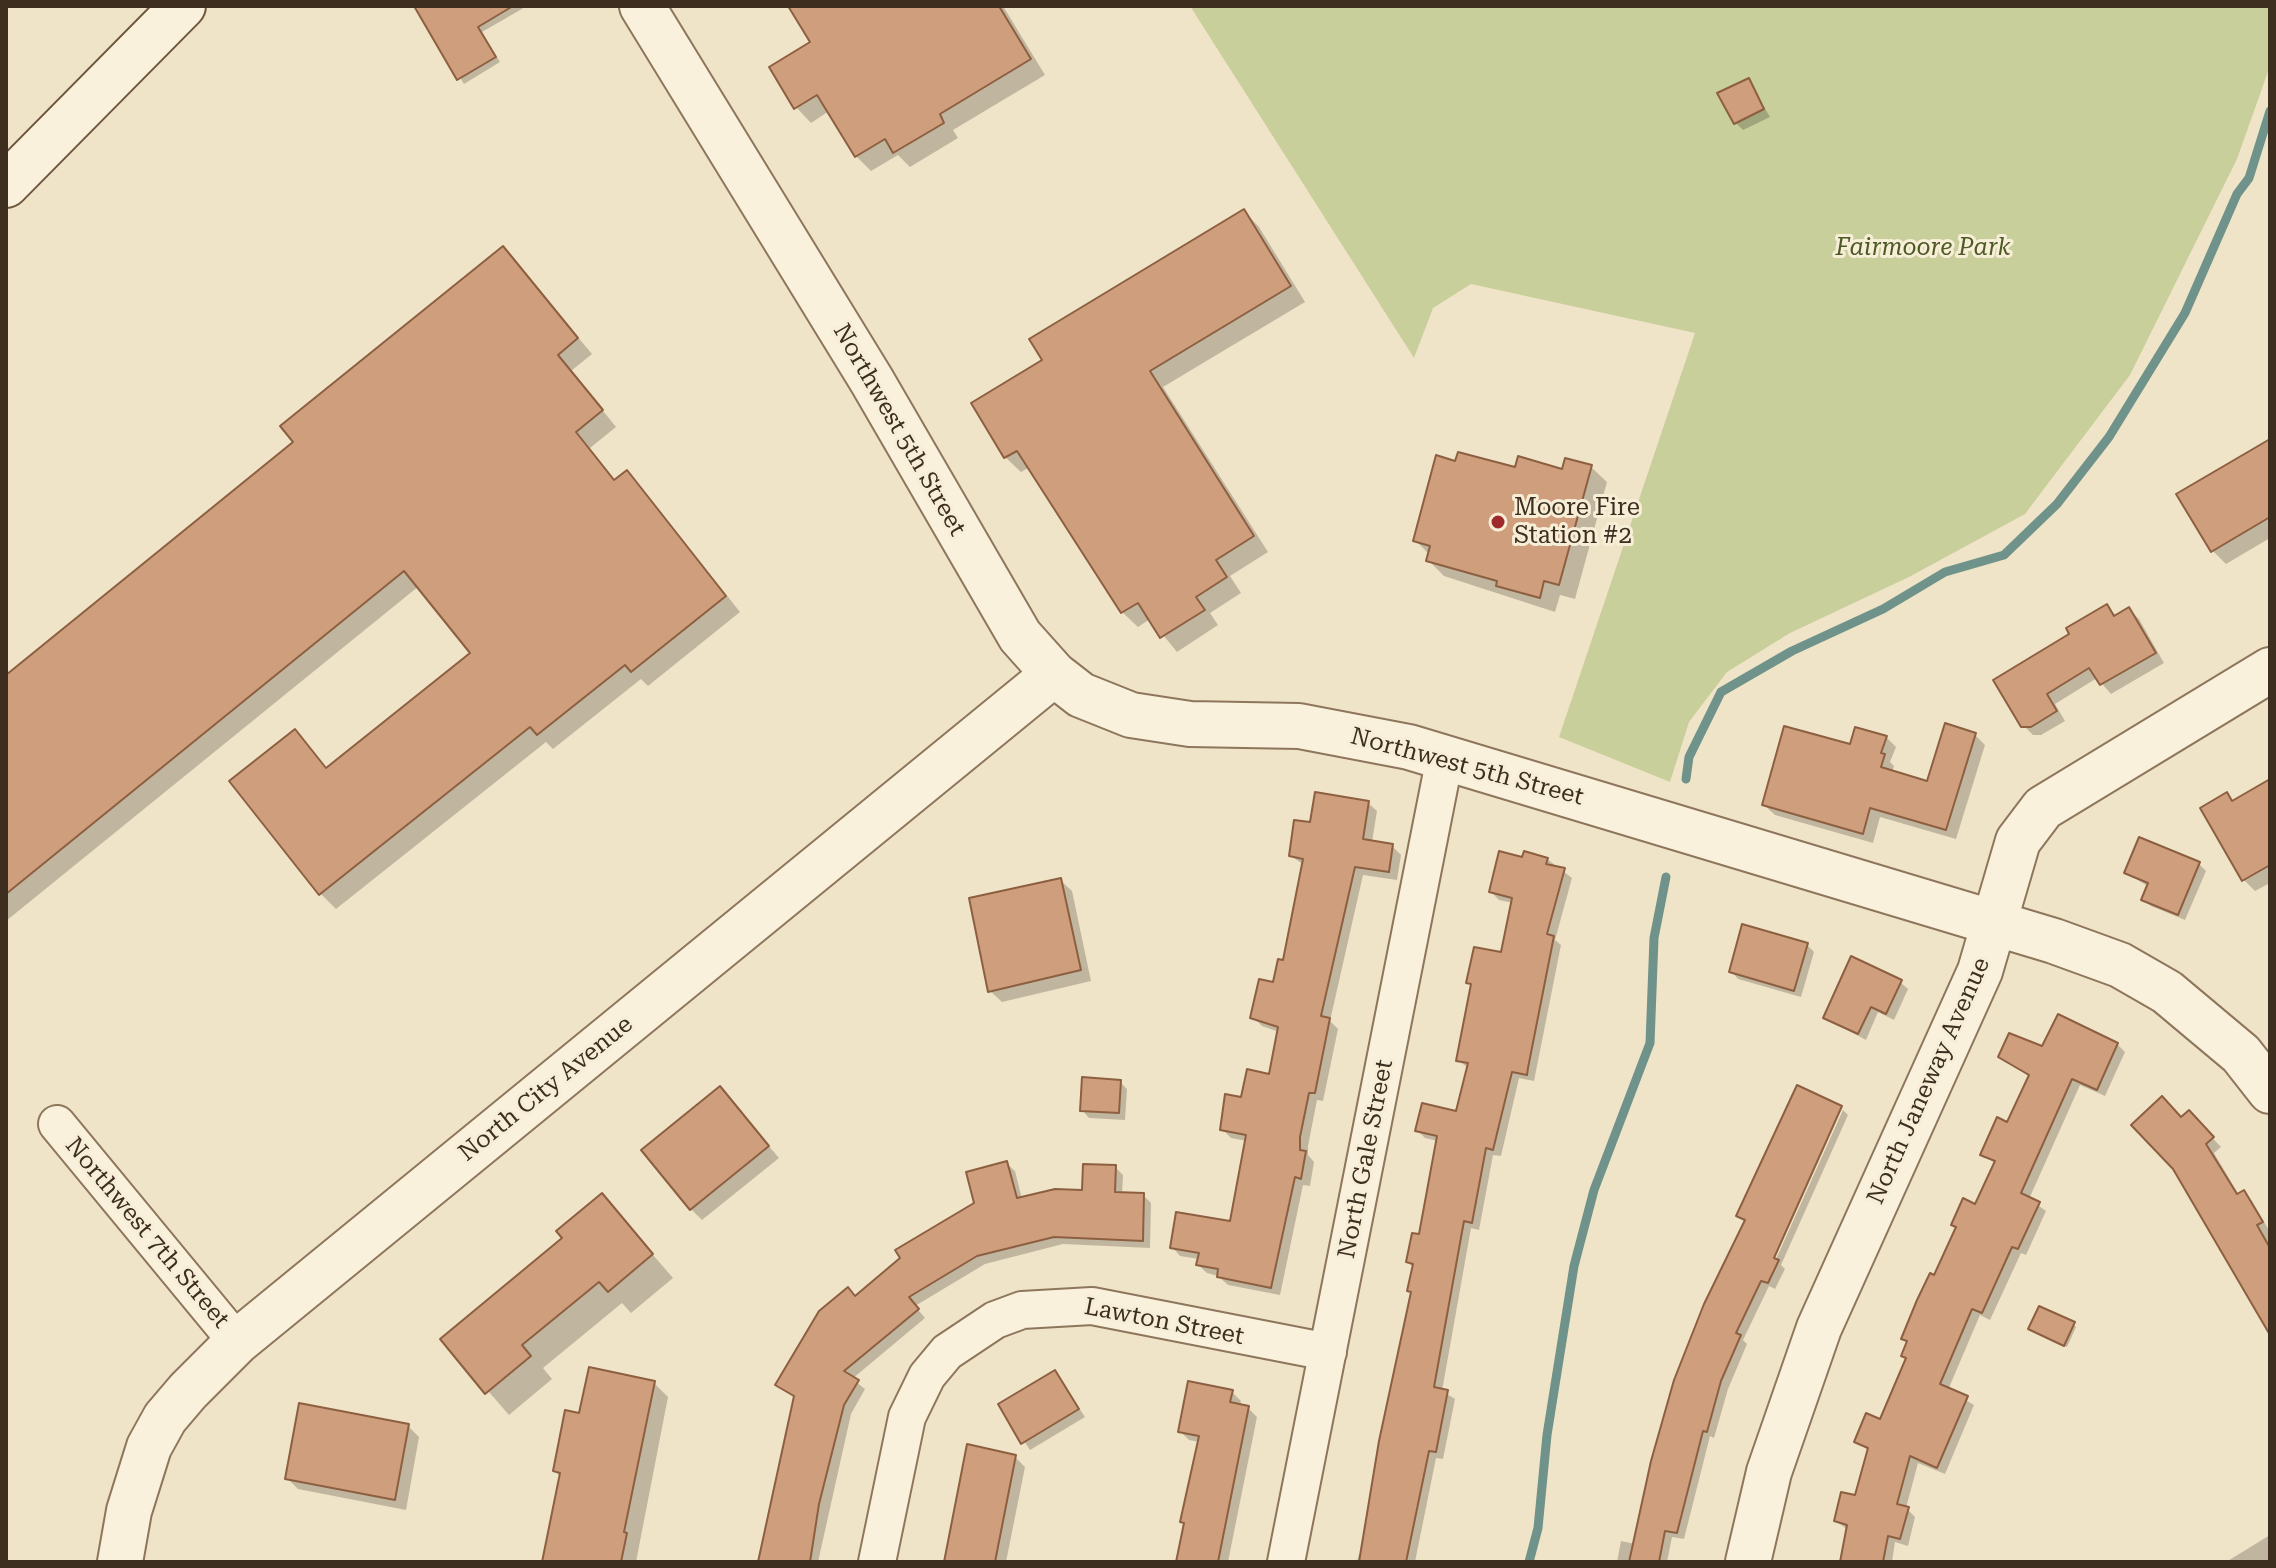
<!DOCTYPE html>
<html>
<head>
<meta charset="utf-8">
<style>
  body { margin:0 }
  #map { position:relative; width:2276px; height:1568px; overflow:hidden; background:#f0e4c8; font-family:"Roboto Serif",serif }
  canvas { display:block }
  .frame { position:absolute; inset:0; border:8px solid #3d2e20; pointer-events:none }
</style>
</head>
<body>
<div id="map">
<canvas width="2276" height="1568"></canvas>
<div class="frame"></div>
</div>
<script>
const ctx = document.querySelector('canvas').getContext('2d');
ctx.lineJoin = 'round';
function fill(path, color) {
  ctx.fillStyle = color;
  ctx.fill(path, 'evenodd');
}
function toPath(rows) {
  const path = new Path2D();
  for (const r of rows) {
    path.moveTo(r[0], r[1]);
    for (let i = 2; i < r.length; i += 2) path.lineTo(r[i], r[i + 1]);
  }
  return path;
}
function strokePath(path, color, width, dash) {
  ctx.strokeStyle = color;
  ctx.lineWidth = width;
  ctx.lineCap = dash ? 'butt' : 'round';
  ctx.setLineDash(dash || []);
  ctx.stroke(path);
}
function label(font, color, halo, rows, align = 'center') {
  ctx.font = font + ' "Roboto Serif",serif';
  ctx.lineWidth = 6;
  ctx.setLineDash([]);
  ctx.textBaseline = 'middle';
  ctx.strokeStyle = halo;
  ctx.fillStyle = color;
  for (const [text, x, y, turn = 0] of rows) {
    ctx.save();
    ctx.translate(x, y);
    ctx.rotate((+turn || 0) * Math.PI / 180);
    ctx.textAlign = isNaN(turn) ? turn : align;
    if (halo) ctx.strokeText(text, 0, 0);
    ctx.fillText(text, 0, 0);
    ctx.restore();
  }
}
const green = toPath([
  [1190,6,2270,6,2270,66,2237,159,2130,375,2025,514,1909,577,1790,633,1727,672,1689,722,1670,782,1559,737,1695,333,1471,284,1433,308,1414,358]
]);
const shadow = toPath([
  [416,6,527,6,482,32,500,62,464,84],
  [791,6,1003,6,1045,75,953,130,958,138,910,167,898,155,871,171,856,156,829,111,811,123,796,107,813,43],
  [1748,80,1770,117,1743,130,1736,123],
  [1244,211,1259,227,1305,302,1163,387,1268,552,1230,576,1241,593,1210,613,1218,625,1177,652,1150,619,1138,627,1122,612,1030,467,1021,472,1005,457,973,404,1045,360],
  [503,248,592,354,571,371,616,427,590,448,616,481,627,473,642,488,740,612,648,686,641,679,553,749,546,742,336,909,321,894,295,731,327,769,472,653,419,586,6,921,6,677,295,443],
  [2270,441,2270,538,2226,564,2213,551,2179,495],
  [1457,463,1564,471,1591,467,1607,482,1575,599,1560,595,1555,612,1444,576,1428,560,1430,555,1415,540],
  [2107,607,2117,616,2129,609,2139,619,2164,663,2111,694,2097,678,2055,704,2065,721,2041,735,2033,735,2023,725,2072,634],
  [1975,735,1985,745,1956,839,1880,817,1873,843,1775,815,1764,805,1852,747,1886,737,1896,747,1890,762,1894,766,1892,773,1929,783],
  [2270,791,2270,883,2255,891,2244,880,2226,795,2234,802],
  [1368,803,1377,811,1372,842,1392,846,1401,855,1397,880,1363,875,1330,1021,1338,1029,1323,1101,1317,1100,1308,1146,1308,1155,1314,1162,1310,1186,1303,1185,1280,1295,1228,1285,1218,1276,1207,1273,1198,1265,1199,1259,1180,1256,1172,1247,1232,1224,1247,1141,1231,1138,1222,1129,1242,1100,1270,1076,1279,1032,1262,1026,1253,1017,1285,963,1304,865,1291,856,1312,824],
  [1547,859,1572,878,1555,940,1561,945,1534,1081,1519,1078,1501,1156,1493,1155,1479,1230,1471,1228,1442,1391,1455,1399,1443,1459,1436,1458,1415,1562,1357,1562,1359,1554,1362,1555,1413,1294,1409,1290,1414,1268,1408,1262,1421,1236,1438,1141,1425,1138,1417,1130,1458,1113,1468,1068,1458,1060,1473,986,1469,982,1502,955,1513,903,1499,900,1491,892,1524,860],
  [2199,864,2206,871,2185,920,2151,906,2144,899,2149,887,2127,873],
  [1060,880,1072,891,1091,981,1002,1002,990,991],
  [1807,945,1814,952,1801,997,1738,979,1731,971],
  [1900,982,1908,989,1894,1020,1878,1012,1866,1040,1825,1018],
  [2117,1044,2125,1052,2105,1096,2080,1085,2029,1199,2046,1211,2026,1255,2021,1253,1990,1320,1980,1315,1948,1390,1974,1405,1945,1474,1918,1463,1906,1508,1915,1517,1908,1546,1895,1542,1892,1562,1842,1562,1848,1530,1836,1521,1857,1498,1869,1451,1857,1442,1881,1422,1908,1359,1908,1343,1903,1338,1958,1229,1953,1225,1976,1207,1996,1164,1983,1154,2008,1125,2030,1077,2000,1057,2043,1048],
  [1120,1082,1127,1089,1125,1120,1089,1118,1082,1110],
  [1798,1088,1768,1266,1772,1268,1843,1110,1848,1115,1781,1265,1785,1269,1775,1289,1769,1286,1743,1340,1747,1344,1728,1389,1714,1438,1710,1436,1684,1539,1672,1537,1667,1562,1617,1562,1621,1541,1635,1544,1746,1223,1739,1216],
  [720,1089,779,1158,702,1220,691,1209],
  [2189,1113,2221,1147,2214,1153,2239,1195,2243,1193,2252,1201,2270,1232,2270,1331,2182,1120],
  [1007,1164,1015,1171,1022,1199,1084,1192,1115,1167,1123,1175,1122,1194,1143,1195,1151,1203,1150,1248,1063,1244,985,1264,915,1306,925,1318,852,1379,865,1389,851,1414,818,1562,761,1562,772,1493,795,1398,778,1385,856,1298,976,1204],
  [602,1196,673,1278,631,1313,622,1303,543,1368,552,1379,509,1415,443,1339,565,1239],
  [2073,1324,2076,1327,2067,1347,2033,1332],
  [1055,1372,1085,1417,1030,1450,1000,1405],
  [654,1383,668,1397,636,1562,545,1562,561,1477,555,1471,581,1416],
  [1232,1392,1241,1401,1240,1406,1248,1408,1257,1417,1228,1562,1177,1562,1200,1442,1189,1440,1180,1431],
  [408,1426,419,1437,406,1510,298,1489,287,1478],
  [1015,1457,1025,1467,1006,1562,945,1562],
  [2270,1535,2270,1562,2226,1562]
]);
const stream = toPath([
  [1686,779,1689,757,1721,692,1792,651,1883,609,1945,572,2004,555,2057,504,2109,437,2185,313,2237,194,2249,178,2270,111],
  [1529,1562,1538,1528,1547,1435,1574,1266,1594,1190,1650,1043,1654,938,1666,877]
]);
const building = toPath([
  [414,6,513,6,478,27,496,57,457,80,414,6],
  [788,6,999,6,1031,59,940,114,944,123,893,153,885,139,855,157,817,95,794,109,769,67,810,42,788,6],
  [1749,78,1764,109,1734,124,1717,93,1749,78],
  [1244,209,1291,286,1150,371,1254,536,1216,560,1227,577,1196,597,1205,610,1160,638,1138,603,1121,613,1017,451,1004,458,971,403,1042,360,1029,339,1244,209],
  [503,246,578,338,558,355,603,410,576,432,614,480,627,470,726,596,631,672,625,665,537,735,530,727,319,895,229,781,295,729,326,768,470,653,404,571,6,894,6,675,293,442,280,426,503,246],
  [2270,439,2270,517,2211,552,2176,494,2270,439],
  [1458,452,1515,467,1518,456,1562,469,1565,458,1592,465,1559,585,1544,581,1540,598,1496,586,1497,581,1426,561,1430,546,1413,541,1436,455,1455,461,1458,452],
  [2107,604,2114,616,2129,607,2156,653,2100,685,2089,668,2047,694,2057,711,2031,727,2021,727,1993,680,2069,634,2066,628,2107,604],
  [1945,723,1976,733,1946,830,1870,808,1863,834,1762,805,1784,726,1850,744,1855,727,1887,736,1881,753,1885,754,1881,767,1927,781,1945,723],
  [2270,779,2270,865,2242,881,2200,808,2227,792,2232,801,2270,779],
  [1315,792,1369,801,1363,839,1393,844,1389,872,1355,867,1321,1016,1330,1018,1315,1093,1309,1093,1300,1137,1300,1150,1306,1151,1301,1179,1295,1177,1271,1288,1217,1277,1218,1269,1196,1265,1199,1253,1170,1248,1176,1212,1230,1221,1246,1135,1220,1130,1225,1094,1241,1097,1247,1069,1269,1074,1278,1027,1250,1018,1259,979,1273,982,1278,959,1283,960,1303,859,1289,856,1294,820,1310,822,1315,792],
  [2139,837,2200,862,2178,915,2141,900,2148,883,2124,873,2139,837],
  [1499,851,1522,857,1524,851,1548,858,1546,864,1565,868,1547,934,1554,936,1528,1068,1527,1075,1512,1072,1493,1150,1486,1148,1472,1223,1464,1221,1434,1387,1448,1390,1436,1452,1429,1451,1406,1562,1359,1562,1379,1441,1411,1292,1407,1291,1413,1264,1406,1262,1412,1233,1419,1234,1437,1136,1415,1131,1422,1103,1456,1111,1468,1063,1456,1061,1471,984,1466,983,1474,947,1501,952,1512,898,1489,892,1499,851],
  [1061,878,1081,970,988,992,969,898,1061,878],
  [1742,924,1808,943,1794,991,1729,972,1742,924],
  [1851,956,1902,980,1886,1014,1871,1007,1858,1034,1823,1018,1851,956],
  [2058,1014,2118,1043,2097,1090,2072,1079,2021,1193,2040,1202,2018,1249,2012,1247,1982,1313,1972,1309,1940,1384,1968,1396,1937,1468,1910,1456,1897,1504,1909,1507,1900,1539,1888,1536,1883,1562,1840,1562,1847,1525,1834,1521,1841,1492,1855,1495,1868,1448,1854,1442,1866,1413,1880,1419,1906,1358,1901,1356,1907,1341,1901,1339,1917,1300,1930,1273,1934,1275,1956,1227,1951,1225,1963,1198,1975,1204,1995,1161,1980,1155,1997,1117,2007,1122,2029,1075,1998,1057,2009,1033,2042,1046,2058,1014],
  [1082,1077,1121,1080,1119,1113,1080,1111,1082,1077],
  [1797,1085,1842,1106,1774,1258,1779,1260,1768,1283,1761,1281,1736,1333,1741,1335,1721,1381,1707,1432,1703,1431,1677,1533,1665,1531,1659,1562,1629,1562,1651,1461,1674,1380,1704,1304,1745,1220,1736,1216,1797,1085],
  [720,1086,769,1146,690,1210,641,1150,720,1086],
  [2162,1096,2181,1117,2189,1110,2214,1137,2206,1144,2237,1194,2244,1190,2263,1222,2257,1225,2270,1248,2270,1335,2173,1169,2131,1125,2162,1096],
  [1007,1161,1017,1198,1055,1189,1082,1190,1083,1164,1116,1165,1115,1192,1144,1193,1143,1241,1054,1237,977,1256,909,1297,919,1309,844,1371,859,1380,844,1405,819,1504,810,1562,758,1562,794,1396,775,1385,819,1311,848,1287,855,1296,900,1258,895,1250,974,1203,966,1172,1007,1161],
  [602,1193,653,1254,608,1292,599,1282,522,1345,531,1356,485,1394,440,1339,562,1238,556,1231,602,1193],
  [2039,1306,2075,1322,2064,1346,2028,1329,2039,1306],
  [589,1367,655,1381,624,1532,627,1533,621,1562,542,1562,560,1473,553,1471,565,1410,579,1413,589,1367],
  [1055,1370,1079,1409,1021,1444,998,1404,1055,1370],
  [1188,1381,1233,1390,1230,1402,1249,1406,1218,1562,1176,1562,1184,1523,1180,1522,1199,1436,1178,1432,1188,1381],
  [299,1403,409,1424,395,1500,285,1479,299,1403],
  [967,1444,1016,1455,995,1562,944,1562,967,1444]
]);
const minor = toPath([
  [57,1124,237,1342],
  [877,1562,907,1417,927,1376,947,1352,995,1320,1022,1310,1092,1306,1328,1352],
  [1286,1562,1445,757]
]);
const tertiary = toPath([
  [642,6,872,381,1020,636,1054,674,1081,695,1131,715,1190,724,1299,726,1409,747,2054,941,2120,965,2167,992,2241,1054,2270,1091],
  [120,1562,129,1511,149,1447,165,1418,188,1391,237,1342,1054,674],
  [1748,1562,1769,1472,1819,1328,1980,971,2018,841,2043,808,2270,670]
]);
const secondary = toPath([
  [6,185,183,6]
]);
const markers = [
  [1498,522,8,"#9e2a2b"]
];
const parkNames = [
  ["Fairmoore Park",1923,248]
];
const streetNames = [
  ["Northwest 5th Street",899,430,60],
  ["Northwest 5th Street",1467,767,15],
  ["North Janeway Avenue",1929,1081,-66],
  ["North City Avenue",546,1089,-39],
  ["North Gale Street",1366,1159,-79],
  ["Northwest 7th Street",147,1233,50],
  ["Lawton Street",1164,1322,11]
];
const poiNames = [
  ["Moore Fire",1514,508],
  ["Station #2",1514,536]
];
fill(green, '#c9cf9b');
fill(shadow, '#0003');
strokePath(stream, '#6f938a', 9);
fill(building, '#cf9f7d');
strokePath(building, '#8d5f41', 2);
strokePath(minor, '#8d765c', 40);
strokePath(tertiary, '#8d765c', 48);
strokePath(secondary, '#6f573f', 48);
strokePath(minor, '#faf1dc', 36);
strokePath(tertiary, '#faf1dc', 44);
strokePath(secondary, '#faf1dc', 44);
for (const [x, y, r, color] of markers) {
  const dot = new Path2D();
  dot.arc(x, y, r, 0, 2 * Math.PI);
  ctx.fillStyle = color;
  ctx.fill(dot);
  strokePath(dot, '#f7eed8', 3);
}
label('italic 24px', '#4d5a26', '#f7eed8', parkNames);
label('24px', '#3d2e20', '#f7eed8', streetNames);
label('24px', '#3d2e20', '#f7eed8', poiNames, 'left');
</script>
</body>
</html>
